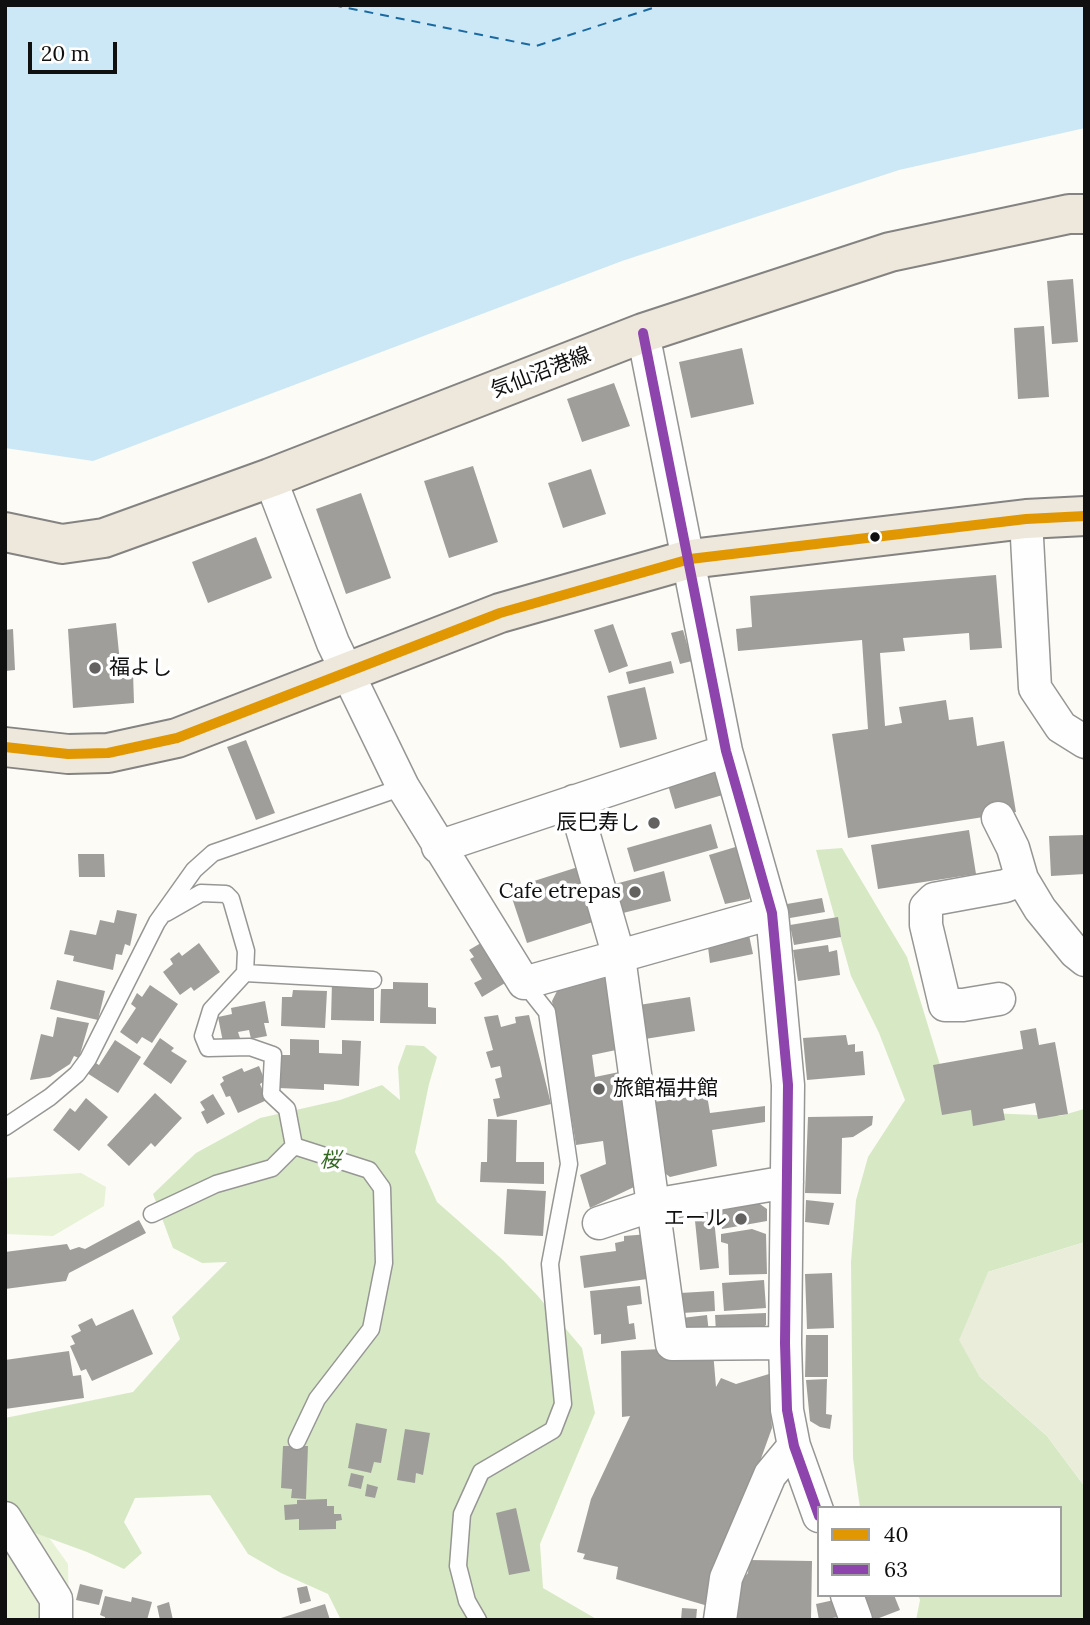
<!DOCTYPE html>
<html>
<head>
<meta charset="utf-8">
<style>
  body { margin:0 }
  #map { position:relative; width:1090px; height:1625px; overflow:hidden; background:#fcfbf6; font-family:Lora,serif }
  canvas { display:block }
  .frame { position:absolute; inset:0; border:7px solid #101010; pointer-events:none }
  .legend { position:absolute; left:817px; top:1506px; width:245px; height:91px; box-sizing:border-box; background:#fff; border:2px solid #9f9f9f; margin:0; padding:9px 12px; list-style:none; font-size:21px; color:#101010 }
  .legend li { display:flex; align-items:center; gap:14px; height:35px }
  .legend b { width:35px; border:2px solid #9f9f9f }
  .scale { position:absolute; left:28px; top:42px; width:89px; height:32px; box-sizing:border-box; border:4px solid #101010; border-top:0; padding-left:9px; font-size:21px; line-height:24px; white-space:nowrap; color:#101010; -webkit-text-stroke:5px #fff; paint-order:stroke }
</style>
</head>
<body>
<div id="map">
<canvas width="1090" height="1625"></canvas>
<div class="frame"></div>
<ul class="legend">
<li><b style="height:9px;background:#e09702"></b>40</li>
<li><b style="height:9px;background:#8e44ad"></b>63</li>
</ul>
<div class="scale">20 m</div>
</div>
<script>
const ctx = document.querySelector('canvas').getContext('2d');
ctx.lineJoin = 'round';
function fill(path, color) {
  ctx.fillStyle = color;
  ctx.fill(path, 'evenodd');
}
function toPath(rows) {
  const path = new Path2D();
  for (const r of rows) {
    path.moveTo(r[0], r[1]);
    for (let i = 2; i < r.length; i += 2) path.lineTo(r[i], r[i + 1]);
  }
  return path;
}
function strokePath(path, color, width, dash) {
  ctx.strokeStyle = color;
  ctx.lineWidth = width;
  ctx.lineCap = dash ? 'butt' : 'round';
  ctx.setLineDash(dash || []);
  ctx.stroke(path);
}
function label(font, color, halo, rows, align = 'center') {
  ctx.font = font + ' Lora,"Noto Sans JP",serif';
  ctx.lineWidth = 7;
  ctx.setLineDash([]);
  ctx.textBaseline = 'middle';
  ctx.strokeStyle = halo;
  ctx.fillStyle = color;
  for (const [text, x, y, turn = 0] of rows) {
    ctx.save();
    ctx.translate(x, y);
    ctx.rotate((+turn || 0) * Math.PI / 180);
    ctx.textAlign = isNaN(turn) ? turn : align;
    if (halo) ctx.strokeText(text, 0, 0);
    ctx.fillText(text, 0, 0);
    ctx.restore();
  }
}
const green = toPath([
  [81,1173,106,1187,104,1206,53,1236,5,1234,5,1178],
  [5,1490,37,1521,68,1564,69,1620,5,1620]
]);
const forest = toPath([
  [842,848,907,957,944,1078,988,1113,1060,1116,1084,1109,1085,1106,1085,1242,988,1272,979,1376,1047,1436,1085,1487,1085,1620,916,1620,920,1600,918,1595,1060,1595,1060,1508,860,1508,853,1458,851,1262,856,1200,868,1157,905,1100,879,1033,851,976,816,850],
  [406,1045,424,1046,437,1057,429,1084,415,1152,437,1202,503,1260,537,1295,582,1348,595,1413,540,1544,543,1588,598,1620,341,1620,328,1594,281,1573,248,1554,210,1495,135,1498,124,1522,142,1553,124,1569,87,1552,5,1522,5,1418,133,1392,180,1339,172,1317,227,1262,202,1263,173,1248,153,1194,196,1153,260,1118,340,1100,382,1085,400,1100,398,1067]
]);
const cemetery = toPath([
  [1085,1242,1085,1487,1047,1436,979,1376,959,1340,988,1272]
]);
const water = toPath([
  [5,5,1085,5,1085,128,899,170,701,235,622,261,93,461,5,448]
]);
const ferry = toPath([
  [333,5,536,46,662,5]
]);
const building = toPath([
  [1073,279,1078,342,1052,344,1047,281],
  [1044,326,1049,397,1018,399,1014,328],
  [742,348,754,404,691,418,679,362],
  [614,383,630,426,582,442,567,399],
  [473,466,498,542,449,558,424,481],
  [591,469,606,514,563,528,548,483],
  [361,493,391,578,346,594,316,509],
  [256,537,272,578,208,603,192,562],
  [996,575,1002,648,970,650,969,633,903,638,905,651,880,653,885,726,902,723,899,707,946,700,949,720,973,717,977,746,1004,741,1016,812,848,838,832,734,868,729,862,640,738,651,736,629,752,627,750,596],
  [116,623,121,673,133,672,134,703,73,708,68,629],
  [613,624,628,666,609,673,594,630],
  [13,629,15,670,5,671,5,630],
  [683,630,692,661,680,664,671,633],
  [671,661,674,673,629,684,626,672],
  [645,687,657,739,620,748,607,696],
  [246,740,275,813,256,820,227,747],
  [716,763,726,794,675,809,668,785],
  [711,824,718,848,634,872,627,848],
  [969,830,976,874,878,889,871,845],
  [1085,835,1085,874,1051,876,1049,836],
  [742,845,752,890,749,899,725,904,709,855],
  [78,854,104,854,105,877,79,877],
  [578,867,596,921,527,943,509,889],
  [664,871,671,901,619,914,611,885],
  [822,898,825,912,790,918,787,904],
  [117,910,137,914,130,946,125,944,122,955,116,954,113,970,73,961,74,956,64,954,70,930,96,935,100,920,114,923],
  [838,917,841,937,794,945,790,925],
  [749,935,753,954,710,963,708,947],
  [486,940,510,980,482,997,474,983,482,979,470,959,474,957,469,950],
  [199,943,220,972,194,991,191,987,180,995,163,972,173,964,170,959,179,952,182,956],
  [828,945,829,952,837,950,840,975,798,981,793,950],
  [608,977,621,1049,592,1055,595,1077,624,1071,639,1173,634,1187,590,1208,580,1175,606,1164,603,1141,576,1145,552,1001,557,991],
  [57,980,105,991,98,1020,50,1009],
  [332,982,368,983,368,988,374,988,374,1021,331,1020],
  [393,982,428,983,428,1007,436,1008,436,1024,380,1023,381,989,393,989],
  [150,985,178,1004,152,1043,142,1037,137,1044,120,1032,136,1008,131,1004,137,993,142,997],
  [293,990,327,991,325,1028,281,1026,282,997,292,997],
  [690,997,695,1031,645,1039,639,1005],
  [265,1001,269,1023,264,1023,267,1036,251,1039,249,1030,238,1032,240,1038,223,1042,218,1017,232,1014,231,1008],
  [498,1015,501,1027,516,1023,515,1017,529,1015,551,1104,497,1117,493,1099,500,1098,495,1079,502,1077,500,1066,491,1068,486,1052,493,1050,484,1017],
  [57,1017,89,1023,79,1058,74,1056,70,1064,50,1077,30,1080,41,1034,53,1037],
  [1036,1028,1039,1045,1055,1042,1068,1114,1038,1119,1035,1103,1003,1109,1005,1120,973,1126,971,1110,942,1115,933,1065,1023,1049,1020,1031],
  [846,1035,848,1045,855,1044,855,1052,863,1051,865,1075,807,1080,803,1038],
  [160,1038,174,1048,171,1051,187,1061,171,1084,143,1064],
  [290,1039,319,1040,319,1053,342,1054,342,1040,361,1041,359,1086,324,1084,324,1090,279,1088,280,1055,290,1055],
  [115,1040,141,1057,118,1093,87,1073,94,1062,99,1065],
  [259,1066,265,1081,260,1084,267,1100,238,1113,230,1096,226,1097,220,1084,224,1081,222,1077,242,1068,244,1072],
  [155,1093,182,1118,155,1147,151,1143,129,1166,107,1145],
  [213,1094,225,1114,207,1124,201,1112,205,1110,200,1102],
  [707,1095,710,1113,765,1106,765,1122,712,1130,717,1166,670,1177,662,1171,653,1102],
  [86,1098,108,1117,79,1151,53,1130,70,1108,75,1112],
  [873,1116,872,1125,853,1137,842,1138,841,1194,805,1193,808,1117],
  [488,1119,517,1120,516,1162,544,1162,544,1184,480,1182,481,1162,487,1162],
  [507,1189,546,1191,543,1236,504,1234],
  [806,1200,834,1203,829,1225,805,1222],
  [757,1202,767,1209,767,1221,722,1229,718,1209],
  [713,1209,719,1268,700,1270,694,1211],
  [139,1220,146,1233,69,1273,66,1281,5,1289,5,1252,67,1244,70,1250,79,1247,85,1249],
  [752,1229,766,1234,767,1274,729,1275,728,1244,721,1242,721,1234],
  [649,1234,654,1278,584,1288,580,1256,616,1251,615,1243,624,1241,624,1236],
  [832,1273,834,1328,807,1329,805,1274],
  [764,1280,766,1308,724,1311,722,1283],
  [640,1286,642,1304,627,1306,629,1324,634,1323,636,1339,601,1344,601,1334,594,1335,590,1291],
  [714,1291,715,1311,682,1313,680,1293],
  [133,1309,153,1354,92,1381,86,1369,81,1371,70,1346,75,1344,71,1336,81,1331,78,1325,92,1318,96,1326],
  [766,1313,766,1325,758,1331,716,1332,715,1315],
  [707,1315,709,1333,685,1330,682,1318],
  [806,1335,828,1335,828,1377,805,1377],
  [661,1349,713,1351,716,1387,721,1378,736,1384,769,1374,772,1428,708,1606,616,1579,618,1567,583,1559,585,1554,577,1552,591,1499,630,1416,622,1417,621,1351],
  [69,1351,73,1376,81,1375,84,1398,5,1409,5,1360],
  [827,1379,826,1414,832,1415,830,1429,820,1427,810,1421,806,1380],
  [356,1423,387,1429,381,1463,374,1462,371,1473,348,1468],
  [405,1429,430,1433,423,1475,416,1473,415,1483,397,1480],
  [283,1446,308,1446,306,1499,291,1498,292,1489,281,1488],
  [351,1473,364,1476,361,1489,348,1486],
  [367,1484,378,1487,375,1498,365,1496],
  [327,1499,327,1506,334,1506,334,1514,341,1514,342,1520,336,1521,336,1529,299,1530,299,1519,285,1520,284,1505,297,1504,297,1500],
  [516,1508,530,1571,509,1575,496,1513],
  [749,1560,812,1561,811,1620,732,1619,739,1583,748,1573],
  [80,1584,103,1590,99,1605,76,1600],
  [307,1586,311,1601,300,1604,297,1588],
  [865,1595,894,1595,900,1610,874,1620],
  [105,1596,131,1602,132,1597,152,1602,147,1620,105,1620,105,1617,100,1615],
  [834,1600,839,1617,819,1620,816,1604],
  [169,1602,173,1620,160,1620,157,1606],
  [325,1604,330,1620,281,1620,281,1618],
  [682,1608,697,1609,696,1620,681,1620]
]);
const lane = toPath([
  [166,913,201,893,226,894,231,899,246,951,245,973],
  [5,1127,50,1097,77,1074,88,1059,157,922,194,870,213,853,403,787],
  [294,1146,287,1109,271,1094,273,1055,250,1047,208,1048,203,1036,211,1010,245,973,373,980],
  [152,1214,216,1184,272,1168,294,1146,369,1170,382,1188,384,1263,371,1329,317,1399,297,1441],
  [478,1620,467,1601,458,1566,462,1514,481,1472,553,1430,563,1404,550,1264,569,1164,547,1012,524,983]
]);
const street = toPath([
  [643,333,726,751,772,913,788,1085,785,1343,787,1410,794,1446,819,1516],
  [270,478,333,643,403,787,524,983,772,913],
  [1026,519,1035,688,1061,727,1085,742],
  [574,801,619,957,672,1344,785,1343],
  [998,818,1013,848,1022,879,1040,909,1075,952,1085,960],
  [438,847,726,751],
  [999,999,963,1005,945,1005,926,925,926,907,934,899,1005,886,1022,879],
  [599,1223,653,1205,787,1182],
  [5,1518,56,1599,56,1620],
  [847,1595,856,1620],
  [720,1620,726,1578,770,1475,794,1446]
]);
const primary = toPath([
  [5,532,62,544,104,538,270,478,643,333,890,252,1069,214,1085,214],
  [5,747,68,754,108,753,177,738,500,613,690,559,1026,519,1085,516]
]);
const bus1 = toPath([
  [5,747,68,754,108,753,177,738,500,613,690,559,1026,519,1085,516]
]);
const bus2 = toPath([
  [643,333,726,751,772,913,788,1085,785,1343,787,1410,794,1446,819,1516]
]);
const markers = [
  [875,537,6,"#101010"],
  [95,668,7,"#636260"],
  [654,823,7,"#636260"],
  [635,892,7,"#636260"],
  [599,1089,7,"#636260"],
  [741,1219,7,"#636260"]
];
const streetNames = [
  ["気仙沼港線",541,373,-21]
];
const poiNames = [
  ["福よし",109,668,"left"],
  ["辰巳寿し",640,823],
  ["Cafe etrepas",621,892],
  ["旅館福井館",613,1089,"left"],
  ["エール",727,1219]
];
const parkNames = [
  ["桜",330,1161]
];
fill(green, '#e7f2d6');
fill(forest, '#d7e9c4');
fill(cemetery, '#e9edda');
fill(water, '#cce8f6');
strokePath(ferry, '#196aa2', 2, [9, 7]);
fill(building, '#a09e9b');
strokePath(lane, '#969694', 19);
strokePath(street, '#969694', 35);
strokePath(primary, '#848381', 42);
strokePath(lane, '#fffefe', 16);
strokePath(street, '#fffefe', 32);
strokePath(primary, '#ede8db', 38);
strokePath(bus1, '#e09702', 10);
strokePath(bus2, '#8e44ad', 10);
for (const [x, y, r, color] of markers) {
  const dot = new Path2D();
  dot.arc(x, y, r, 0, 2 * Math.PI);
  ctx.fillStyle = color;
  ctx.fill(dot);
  strokePath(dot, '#fff', 2.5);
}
label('21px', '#101010', '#fff', streetNames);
label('21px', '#101010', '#fff', poiNames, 'right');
label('italic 21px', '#316920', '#fff', parkNames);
</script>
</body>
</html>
